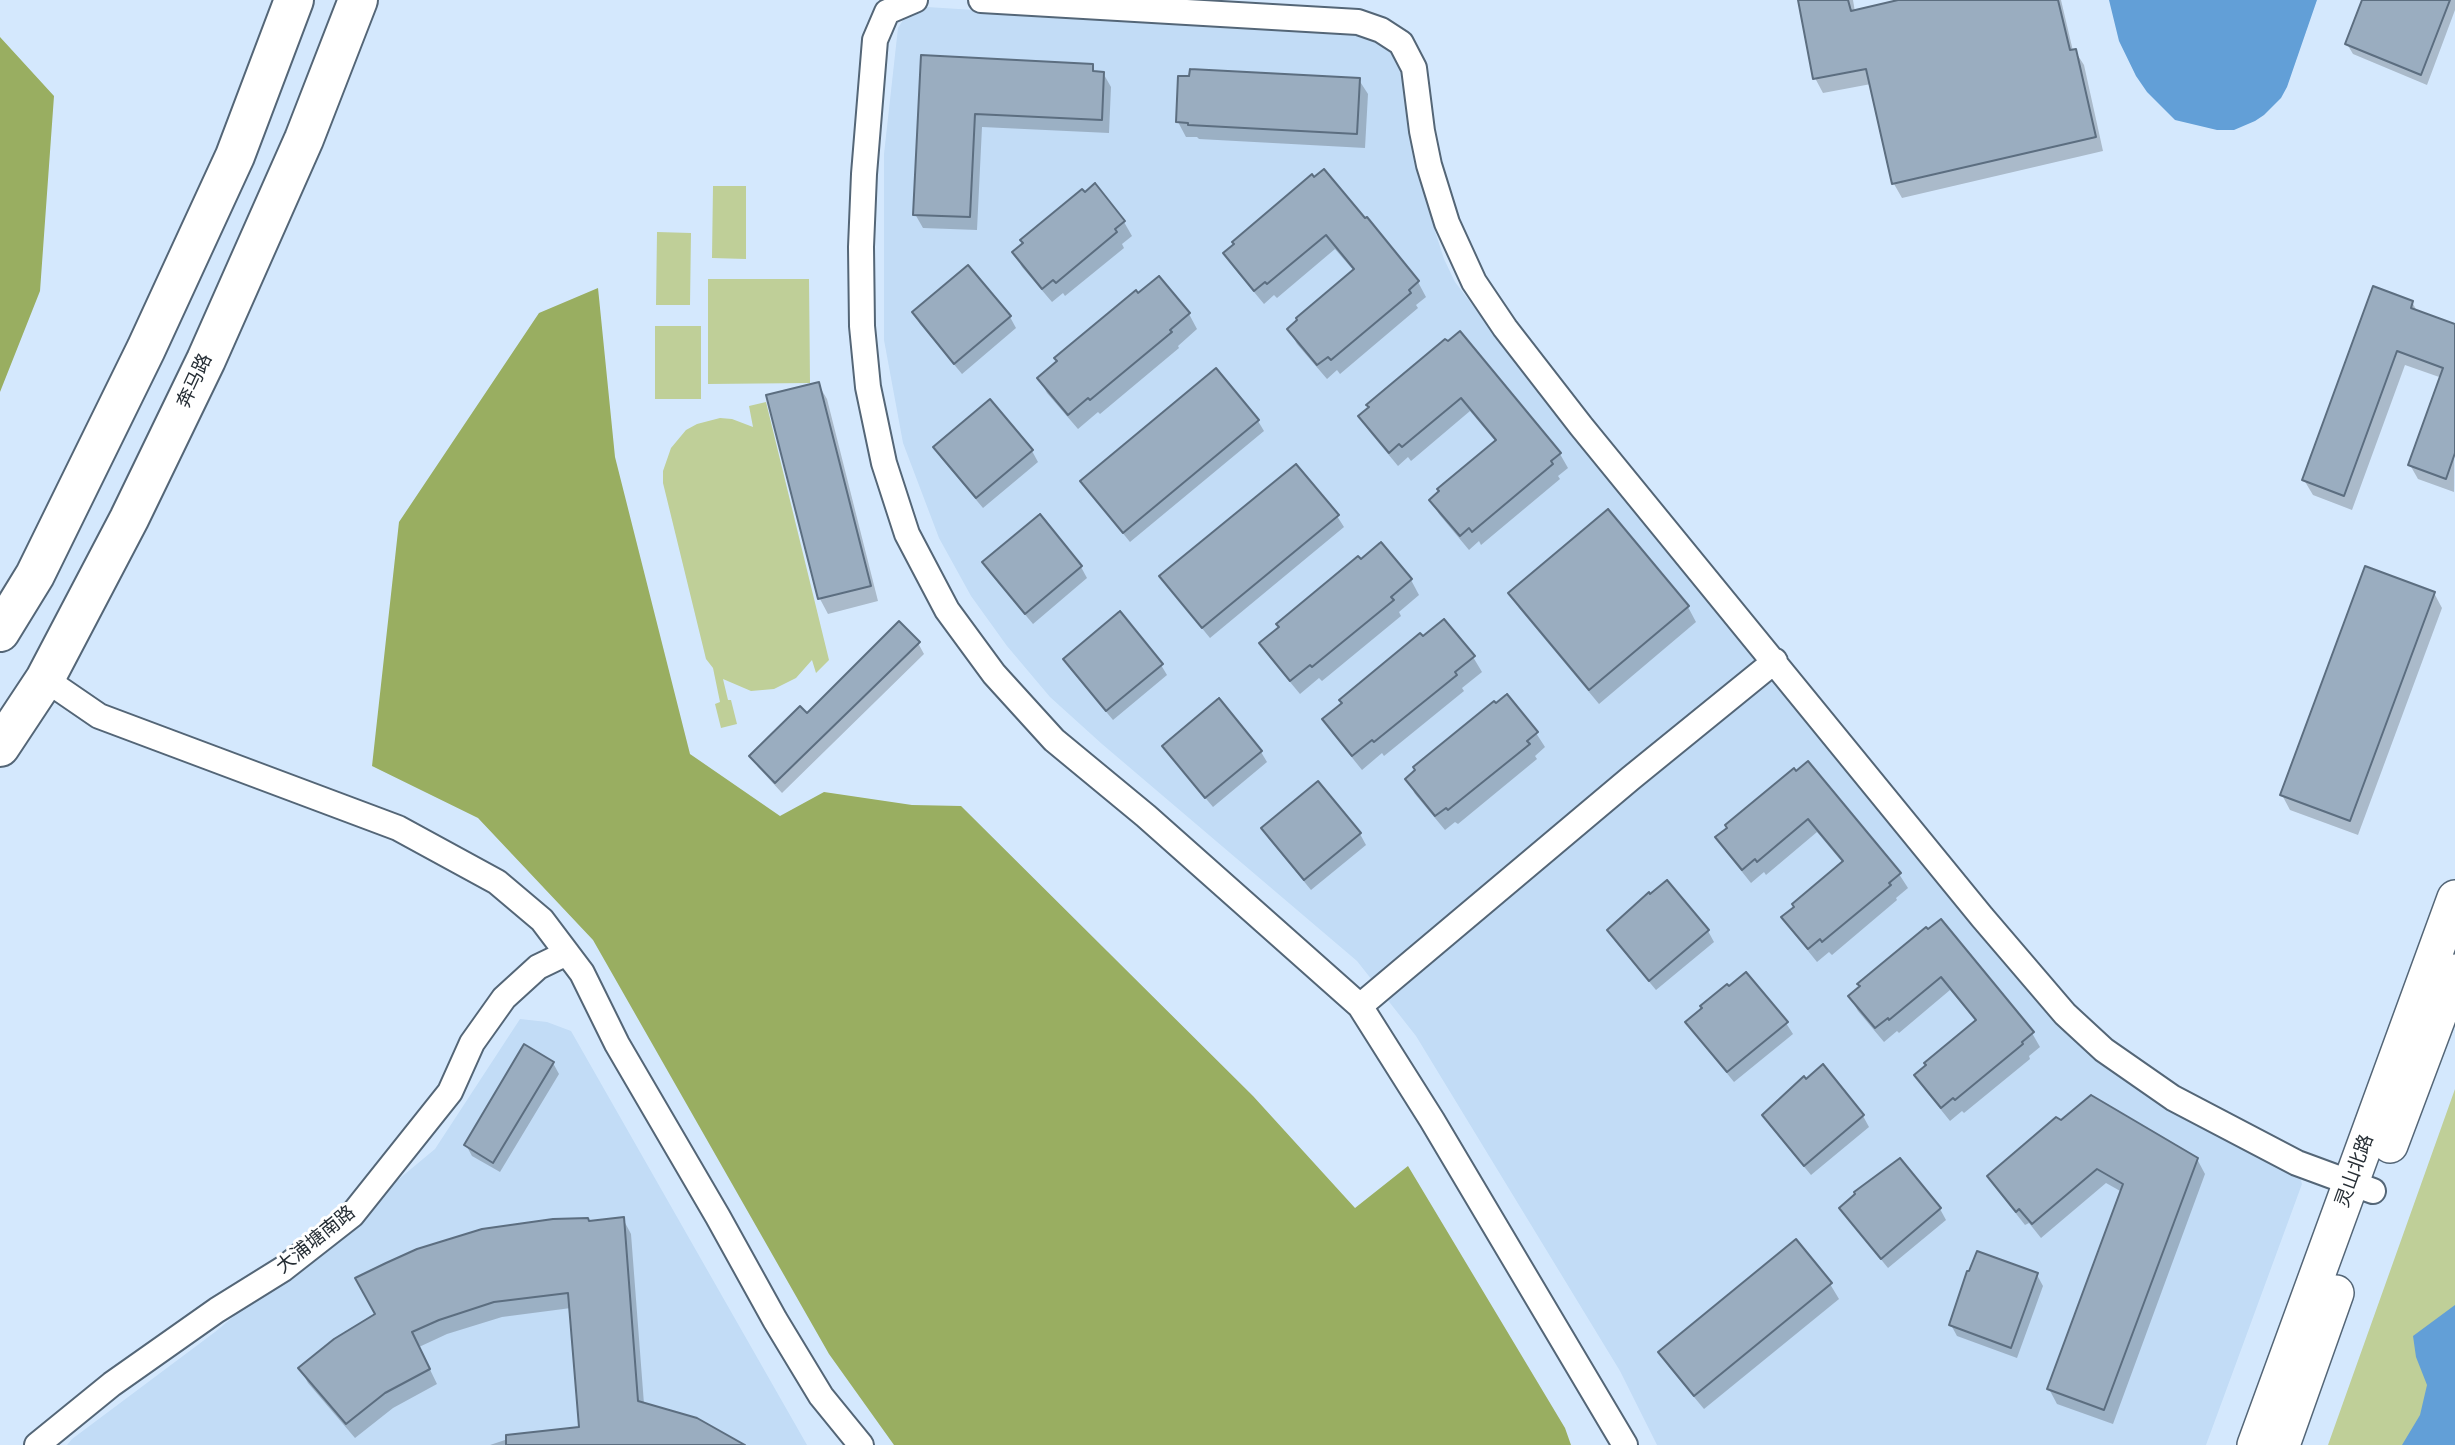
<!DOCTYPE html>
<html>
<head>
<meta charset="utf-8">
<style>
  body { margin:0 }
  canvas { display:block; background:#d4e8fd }
</style>
</head>
<body>
<canvas width="2455" height="1445"></canvas>
<script>
const ctx = document.querySelector('canvas').getContext('2d');
ctx.lineJoin = 'round';
function fill(path, color) {
  ctx.fillStyle = color;
  ctx.fill(path, 'evenodd');
}
function toPath(rows) {
  const path = new Path2D();
  for (const r of rows) {
    path.moveTo(r[0], r[1]);
    for (let i = 2; i < r.length; i += 2) path.lineTo(r[i], r[i + 1]);
  }
  return path;
}
function strokePath(path, color, width, dash) {
  ctx.strokeStyle = color;
  ctx.lineWidth = width;
  ctx.lineCap = dash ? 'butt' : 'round';
  ctx.setLineDash(dash || []);
  ctx.stroke(path);
}
function label(font, color, halo, rows, align = 'center') {
  ctx.font = font + ' Arial,"Noto Sans SC",sans-serif';
  ctx.lineWidth = 6;
  ctx.setLineDash([]);
  ctx.textBaseline = 'middle';
  ctx.strokeStyle = halo;
  ctx.fillStyle = color;
  for (const [text, x, y, turn = 0] of rows) {
    ctx.save();
    ctx.translate(x, y);
    ctx.rotate((+turn || 0) * Math.PI / 180);
    ctx.textAlign = isNaN(turn) ? turn : align;
    if (halo) ctx.strokeText(text, 0, 0);
    ctx.fillText(text, 0, 0);
    ctx.restore();
  }
}
const built = toPath([
  [927,7,1371,35,1380,38,1408,69,1435,231,1444,259,1455,282,1480,315,2055,1004,2299,1174,2302,1184,2206,1445,1657,1445,1620,1371,1416,1036,1357,961,1102,744,1050,697,1007,646,971,596,939,538,903,443,884,340,884,154,898,28,905,17,917,9],
  [520,1019,547,1022,571,1031,807,1445,67,1445,72,1439,215,1332,435,1149]
]);
const green = toPath([
  [713,186,746,186,746,259,712,258],
  [657,232,691,233,690,305,656,305],
  [708,279,809,279,810,383,708,384],
  [655,326,701,326,701,399,655,399],
  [766,402,829,660,816,673,812,660,796,678,774,689,751,691,723,679,728,700,731,700,737,724,721,728,715,704,720,702,713,668,706,659,663,483,663,471,671,448,686,430,697,424,720,418,732,419,753,427,749,406],
  [2455,1089,2455,1445,2328,1445]
]);
const forest = toPath([
  [0,37,54,96,40,291,0,392],
  [598,288,615,457,690,754,780,816,824,792,912,805,961,806,1253,1096,1355,1208,1408,1166,1565,1428,1571,1445,894,1445,829,1354,593,940,478,818,372,766,399,522,539,313]
]);
const water = toPath([
  [2109,0,2317,0,2287,87,2281,98,2264,115,2255,121,2234,130,2217,130,2175,120,2147,92,2136,76,2119,41],
  [2455,1305,2455,1445,2402,1445,2420,1415,2427,1385,2416,1357,2413,1336]
]);
const shadow = toPath([
  [1800,0,1853,0,1855,12,1906,0,2061,0,2073,51,2075,51,2084,65,2103,151,1902,198,1894,184,1871,84,1823,93,1815,78],
  [2364,0,2455,0,2455,10,2427,85,2353,54,2347,44],
  [922,57,1092,66,1096,73,1103,73,1111,87,1109,133,982,127,977,230,923,228,915,214],
  [1359,80,1368,94,1365,148,1199,139,1197,137,1186,137,1178,122],
  [1366,219,1418,282,1426,297,1416,305,1418,308,1340,374,1337,370,1327,379,1297,344,1289,330,1354,271,1335,249,1277,298,1274,295,1264,304,1234,268,1225,254],
  [1124,222,1132,236,1122,244,1124,248,1065,296,1063,293,1052,302,1022,267,1014,252,1024,244],
  [968,268,1010,317,1016,328,962,374,920,324,914,313],
  [1159,278,1189,314,1197,329,1178,346,1179,348,1100,414,1098,412,1078,429,1047,393,1039,378],
  [2412,302,2418,313,2455,326,2454,492,2418,479,2410,465,2442,378,2405,365,2352,510,2313,495,2304,480],
  [1445,341,1560,454,1568,468,1558,476,1560,479,1481,545,1479,541,1469,550,1439,514,1431,500,1496,442,1470,411,1411,461,1408,457,1398,466,1369,431,1360,417],
  [818,384,827,399,878,601,828,614,820,599,769,397],
  [990,401,1032,451,1038,462,983,508,941,458,935,447],
  [1258,421,1264,431,1130,542,1089,492,1083,481],
  [1295,466,1337,516,1344,527,1210,638,1168,587,1161,577],
  [1608,511,1688,607,1696,622,1599,704,1519,608,1510,593],
  [1039,517,1081,567,1087,578,1033,624,990,573,984,563],
  [1381,544,1411,580,1419,595,1399,612,1401,616,1322,681,1319,678,1300,694,1270,658,1261,643],
  [2434,593,2442,608,2358,835,2290,810,2282,795],
  [918,643,924,654,782,793,758,767,751,756,807,716],
  [1473,657,1482,672,1462,688,1464,691,1384,756,1382,753,1362,770,1333,734,1324,719],
  [1065,659,1161,665,1167,675,1113,720,1071,670],
  [1536,733,1545,747,1535,756,1537,759,1458,824,1455,822,1445,830,1415,794,1407,779],
  [1165,746,1261,752,1267,762,1213,807,1171,757],
  [1793,771,1899,874,1908,888,1896,898,1897,900,1832,955,1829,952,1817,962,1792,931,1784,917,1843,863,1817,832,1766,875,1764,872,1751,883,1726,852,1718,838],
  [1318,783,1360,834,1366,845,1311,890,1269,839,1263,829],
  [1650,896,1708,931,1714,942,1656,990,1615,941,1609,930],
  [1926,929,2032,1033,2040,1047,2029,1056,2030,1059,1964,1113,1962,1111,1950,1121,1925,1090,1916,1076,1977,1022,1950,990,1899,1033,1897,1031,1884,1042,1858,1011,1850,997],
  [1687,1023,1786,1023,1793,1034,1734,1082,1694,1033],
  [553,1063,559,1074,500,1172,472,1156,466,1145],
  [1805,1081,1863,1116,1869,1127,1811,1175,1770,1126,1764,1115],
  [2197,1159,2205,1174,2113,1424,2057,1404,2049,1389,2122,1192,2106,1183,2041,1238,2029,1223,2025,1225,1998,1191,1989,1176],
  [1899,1160,1940,1209,1946,1220,1888,1268,1848,1219,1841,1209],
  [623,1219,631,1234,644,1404,742,1445,490,1445,511,1438,581,1429,571,1308,502,1317,447,1334,419,1347,437,1384,393,1408,355,1438,308,1383,300,1368,590,1223],
  [2037,1275,2043,1286,2017,1358,1957,1336,1951,1325],
  [1830,1284,1839,1299,1704,1409,1669,1367,1661,1352]
]);
const building = toPath([
  [1798,0,1848,0,1851,11,1898,0,2058,0,2070,50,2076,49,2096,137,1892,184,1866,69,1813,79,1798,0],
  [2362,0,2450,0,2421,75,2345,44,2362,0],
  [921,55,1093,64,1093,71,1104,72,1102,120,975,114,970,217,913,215,921,55],
  [1190,69,1360,78,1357,134,1188,125,1188,123,1176,122,1178,76,1189,76,1190,69],
  [1324,169,1365,218,1367,217,1419,281,1409,290,1411,293,1331,360,1328,357,1317,365,1287,329,1297,320,1296,318,1354,269,1326,235,1267,284,1265,282,1254,291,1223,253,1234,244,1232,242,1312,174,1314,177,1324,169],
  [1095,183,1125,221,1115,229,1117,232,1056,283,1053,280,1042,289,1012,252,1023,243,1020,240,1082,189,1085,192,1095,183],
  [968,265,1011,316,954,364,912,312,968,265],
  [1159,276,1190,313,1170,330,1172,332,1090,400,1088,398,1068,415,1037,378,1057,361,1054,358,1136,290,1138,293,1159,276],
  [2373,286,2413,301,2411,308,2455,324,2455,453,2446,479,2408,465,2443,368,2397,351,2344,496,2302,480,2373,286],
  [1460,331,1561,453,1551,461,1553,464,1472,532,1469,528,1460,536,1429,500,1439,491,1437,489,1496,440,1461,398,1402,447,1399,444,1389,453,1358,416,1369,407,1366,405,1445,339,1448,341,1460,331],
  [1216,368,1259,420,1123,533,1080,481,1216,368],
  [819,382,871,586,818,599,766,395,819,382],
  [990,399,1033,450,976,498,933,447,990,399],
  [1296,464,1339,515,1202,628,1159,576,1296,464],
  [1608,509,1689,606,1589,690,1508,593,1608,509],
  [1040,514,1082,566,1025,614,982,562,1040,514],
  [1381,542,1412,579,1391,597,1394,600,1312,667,1310,665,1290,681,1259,643,1279,627,1276,624,1358,556,1361,559,1381,542],
  [2365,566,2435,592,2350,821,2280,795,2365,566],
  [1120,611,1163,664,1106,711,1063,659,1120,611],
  [1444,619,1475,656,1455,672,1457,675,1374,742,1372,740,1352,756,1322,719,1342,703,1339,700,1420,633,1423,636,1444,619],
  [899,621,920,642,775,783,749,756,800,706,807,713,899,621],
  [1507,694,1538,732,1527,741,1530,744,1448,810,1446,808,1435,816,1405,779,1415,770,1413,767,1494,701,1496,703,1507,694],
  [1219,698,1262,751,1205,798,1162,746,1219,698],
  [1808,761,1901,873,1889,883,1891,885,1822,942,1820,939,1808,949,1781,917,1794,907,1792,904,1843,861,1808,819,1757,862,1755,859,1742,870,1715,837,1727,828,1725,825,1794,768,1796,771,1808,761],
  [1318,781,1361,833,1304,880,1261,828,1318,781],
  [1667,880,1709,930,1649,981,1607,930,1649,892,1650,894,1667,880],
  [1941,919,2034,1032,2022,1042,2023,1044,1955,1100,1953,1098,1941,1108,1914,1075,1926,1065,1924,1063,1976,1020,1941,977,1889,1020,1888,1018,1875,1028,1848,996,1860,986,1857,984,1926,927,1928,929,1941,919],
  [1746,972,1788,1022,1727,1072,1685,1022,1702,1008,1700,1006,1727,984,1729,986,1746,972],
  [524,1044,554,1062,493,1163,464,1145,524,1044],
  [1823,1064,1864,1115,1804,1166,1762,1115,1804,1076,1806,1079,1823,1064],
  [2091,1095,2198,1158,2104,1410,2047,1389,2123,1184,2097,1169,2032,1224,2019,1209,2016,1212,1987,1176,2056,1117,2061,1120,2091,1095],
  [1900,1158,1941,1208,1881,1259,1839,1208,1855,1194,1854,1192,1900,1158],
  [624,1217,638,1401,697,1418,745,1445,506,1445,506,1435,579,1427,568,1293,494,1302,439,1320,412,1332,430,1369,385,1393,346,1424,298,1368,334,1339,375,1314,355,1278,386,1263,417,1249,482,1229,553,1219,588,1218,589,1221,624,1217],
  [1796,1239,1832,1283,1694,1396,1658,1352,1796,1239],
  [1977,1251,2038,1273,2011,1348,1949,1325,1967,1271,1969,1271,1977,1251]
]);
const street = toPath([
  [915,0,887,12,875,40,864,174,861,247,862,326,868,387,884,463,907,534,947,610,994,674,1054,740,1146,816,1360,1006,1432,1120,1625,1445],
  [981,0,1358,22,1381,30,1401,43,1414,68,1422,131,1429,165,1447,223,1474,282,1505,328,1581,426,1982,917,2065,1014,2104,1050,2173,1098,2297,1163,2373,1191],
  [45,679,99,716,398,828,497,882,542,920,582,973,617,1044,718,1217,775,1320,821,1396,861,1445],
  [1360,1006,1631,778,1775,661],
  [37,1445,112,1384,217,1310,283,1269,352,1215,450,1092,472,1043,504,998,538,967,567,953]
]);
const secondary = toPath([
  [2390,1145,2455,972],
  [2255,1445,2455,898],
  [2282,1445,2336,1293]
]);
const primary = toPath([
  [0,632,35,575,146,349,235,156,294,0],
  [0,747,45,679,129,519,206,360,304,139,358,0]
]);
const streetNames = [
  ["奔马路",195,381,-65],
  ["灵山北路",2355,1171,-70],
  ["大浦塘南路",316,1240,-39]
];
fill(built, '#c2dcf6');
fill(green, '#bfcf98');
fill(forest, '#99ae61');
fill(water, '#629fd7');
fill(shadow, '#0003');
fill(building, '#9aadc0');
strokePath(building, '#5c6e80', 2);
strokePath(street, '#546677', 28);
strokePath(secondary, '#546677', 38);
strokePath(primary, '#546677', 42);
strokePath(street, '#fff', 24);
strokePath(secondary, '#fff', 35);
strokePath(primary, '#fff', 38);
label('19px', '#262e35', '#fff', streetNames);
</script>
</body>
</html>
